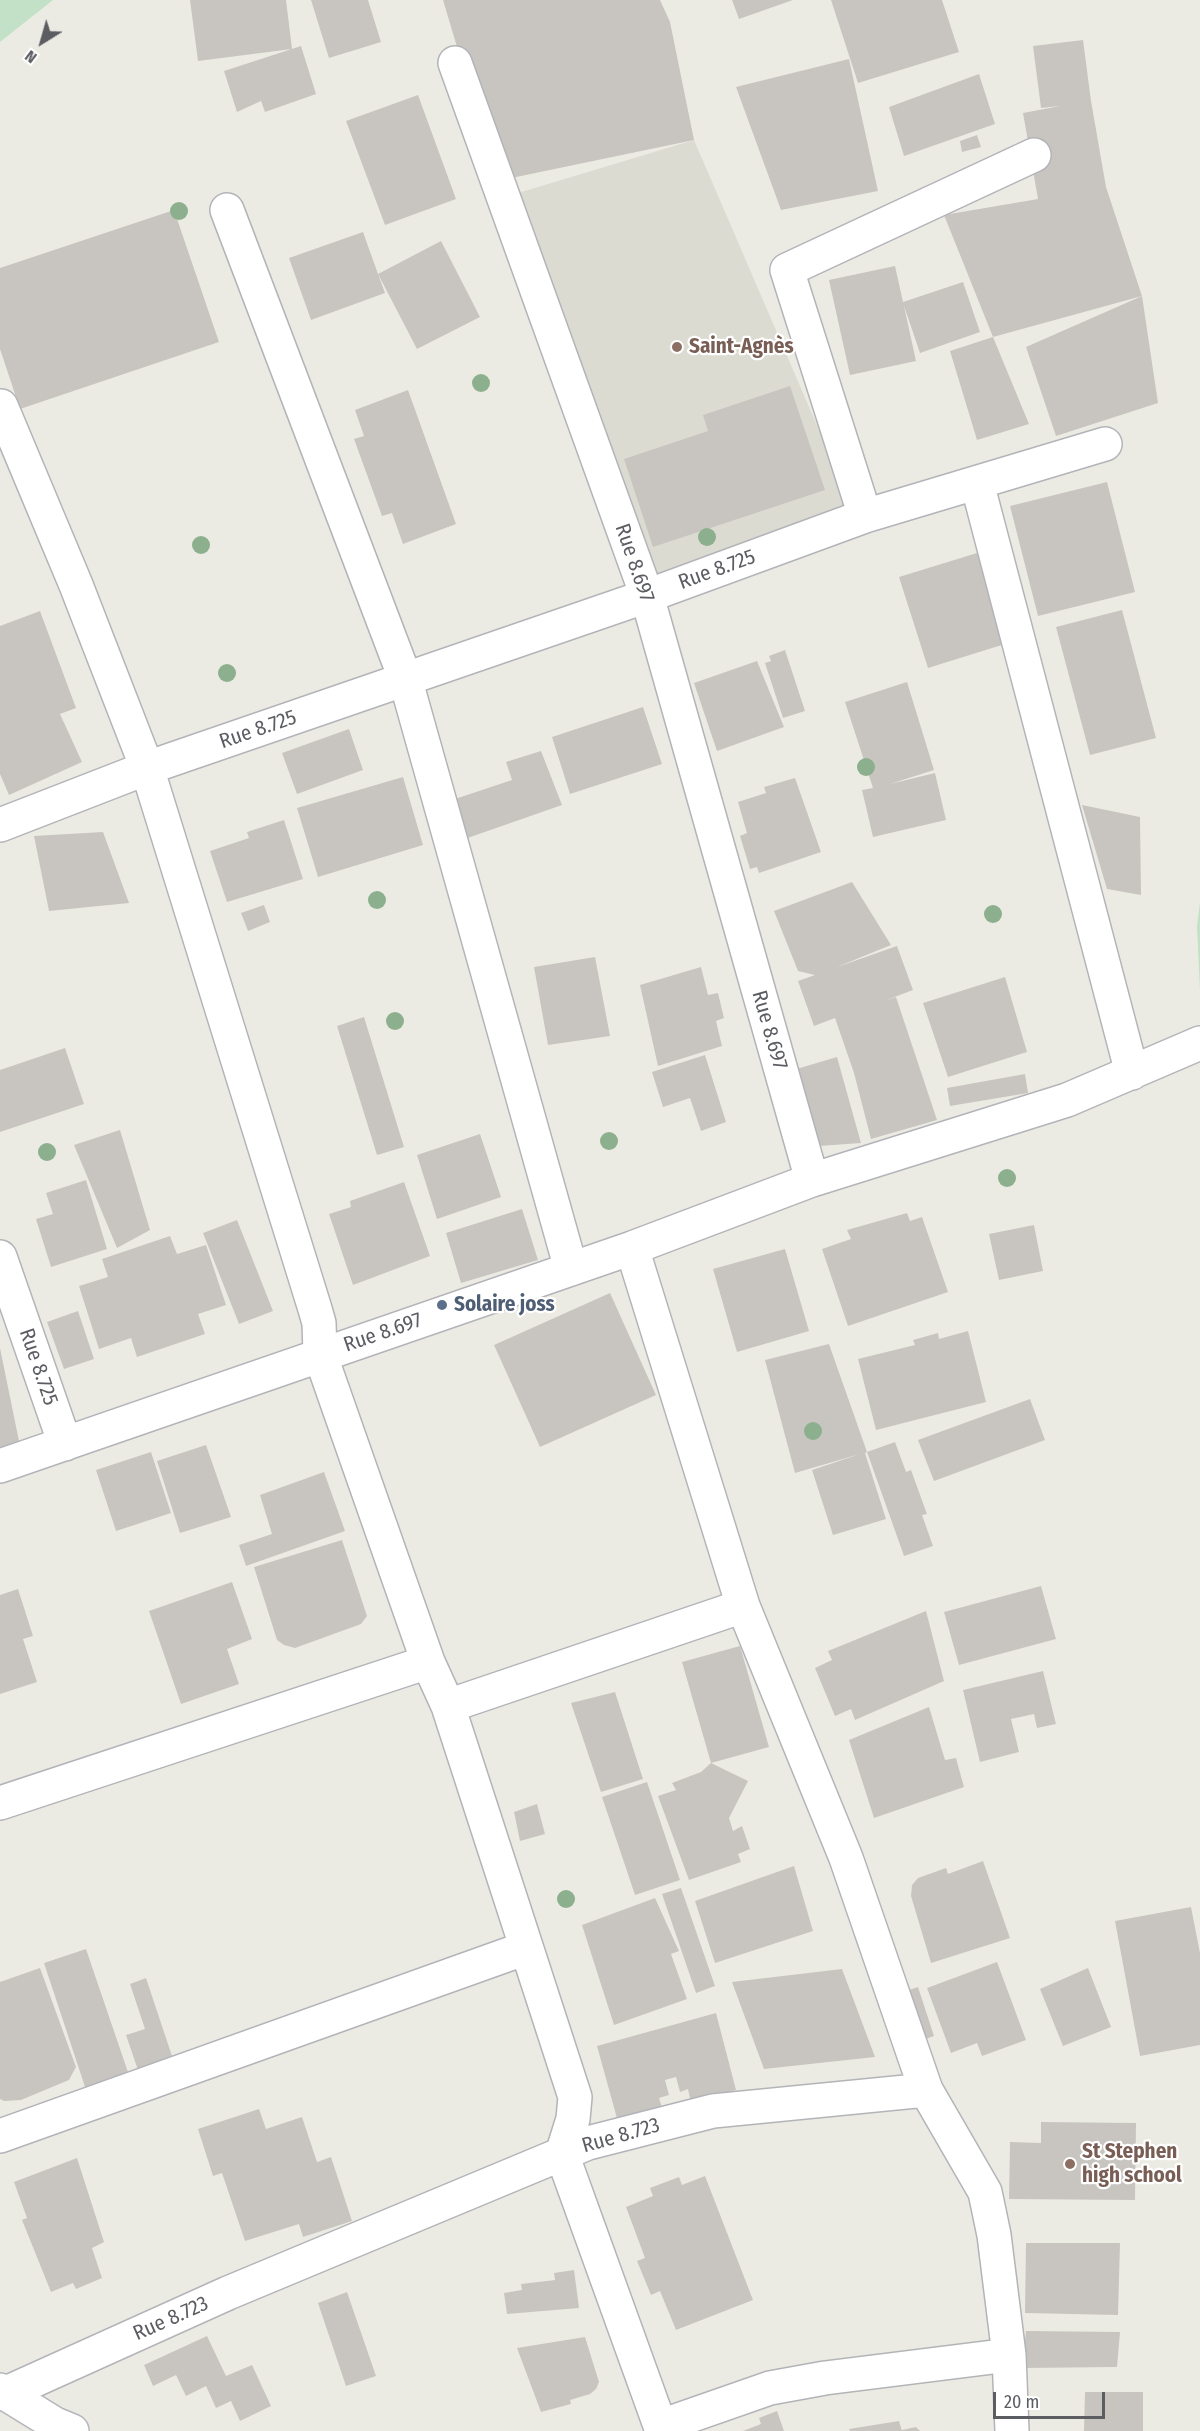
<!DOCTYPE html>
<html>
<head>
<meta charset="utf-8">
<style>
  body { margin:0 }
  #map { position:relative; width:1200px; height:2431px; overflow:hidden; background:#ecebe3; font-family:"Fira Sans Condensed",sans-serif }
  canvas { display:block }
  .north { position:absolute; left:12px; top:12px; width:60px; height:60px; -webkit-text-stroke:4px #fff; paint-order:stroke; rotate:217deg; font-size:16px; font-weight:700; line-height:24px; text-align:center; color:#5b5d62 }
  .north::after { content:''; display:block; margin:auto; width:21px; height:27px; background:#5b5d62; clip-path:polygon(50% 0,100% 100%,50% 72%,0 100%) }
  .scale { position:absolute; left:993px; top:2392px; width:112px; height:27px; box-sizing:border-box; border:3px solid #5b5d62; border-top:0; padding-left:8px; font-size:18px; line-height:21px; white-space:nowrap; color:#5b5d62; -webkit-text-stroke:4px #fff; paint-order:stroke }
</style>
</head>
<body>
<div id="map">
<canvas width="1200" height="2431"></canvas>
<div class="north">N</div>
<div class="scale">20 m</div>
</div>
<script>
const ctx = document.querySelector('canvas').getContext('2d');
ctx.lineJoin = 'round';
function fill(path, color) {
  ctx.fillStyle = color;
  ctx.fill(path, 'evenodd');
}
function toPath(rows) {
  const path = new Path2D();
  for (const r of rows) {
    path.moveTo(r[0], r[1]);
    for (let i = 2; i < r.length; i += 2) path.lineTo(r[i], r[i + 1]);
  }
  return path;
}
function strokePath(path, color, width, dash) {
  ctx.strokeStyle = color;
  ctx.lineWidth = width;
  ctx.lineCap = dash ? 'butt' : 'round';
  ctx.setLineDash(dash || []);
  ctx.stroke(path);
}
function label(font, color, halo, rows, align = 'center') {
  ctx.font = font + ' "Fira Sans Condensed",sans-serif';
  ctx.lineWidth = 4.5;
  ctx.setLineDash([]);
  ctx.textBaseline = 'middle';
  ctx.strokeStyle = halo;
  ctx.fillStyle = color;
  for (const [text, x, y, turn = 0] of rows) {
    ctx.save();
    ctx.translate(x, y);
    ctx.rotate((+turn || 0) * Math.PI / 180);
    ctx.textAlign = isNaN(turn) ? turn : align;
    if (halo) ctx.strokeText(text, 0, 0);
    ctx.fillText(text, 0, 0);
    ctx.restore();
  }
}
const education = toPath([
  [694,140,850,502,832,537,676,588,645,570,518,193]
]);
const green = toPath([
  [0,0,53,0,0,42],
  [1200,902,1200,991,1197,926]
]);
const building = toPath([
  [190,0,286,0,292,49,198,61],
  [311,0,368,0,381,42,329,58],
  [443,0,660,0,670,22,694,140,497,181],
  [732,0,793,0,739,19],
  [831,0,942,0,959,52,858,83],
  [1083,40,1091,101,1106,187,1142,296,1158,403,1056,436,1026,347,1142,296,993,337,944,215,1038,199,1023,113,1060,106,1041,108,1033,46],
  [301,46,316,94,265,112,261,101,237,112,224,71],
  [849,59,878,191,781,210,736,87],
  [979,74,995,124,904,156,889,107],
  [418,95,456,199,385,225,346,121],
  [977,135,981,147,962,152,960,141],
  [174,210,219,342,20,409,0,349,0,268],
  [363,232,378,274,441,241,480,317,417,349,378,274,385,293,311,320,289,258],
  [895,266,903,302,963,282,980,332,920,353,904,306,916,361,850,375,829,280],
  [993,337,1029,424,977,440,950,351],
  [790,386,825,490,653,547,624,459,708,431,703,415],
  [408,390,456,524,403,544,392,513,382,516,354,439,364,436,355,410],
  [1107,482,1135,592,1038,616,1010,506],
  [977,553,1005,644,928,668,899,577],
  [1122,610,1156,738,1090,755,1056,627],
  [40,611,76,708,60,714,82,762,9,795,0,774,0,626],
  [785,650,805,711,783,718,765,663,771,661,769,656],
  [757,661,784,727,717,751,694,683],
  [907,682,934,770,890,784,935,773,946,820,873,837,862,790,873,788,845,702],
  [643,707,662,764,570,794,552,737],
  [349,729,363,770,297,794,282,753],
  [541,751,562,805,459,841,446,802,512,780,506,762],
  [403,777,423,845,318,877,297,808],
  [795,778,821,852,759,873,757,867,750,869,740,836,747,833,738,802,766,793,764,787],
  [1082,805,1140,817,1141,895,1107,889],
  [284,820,303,879,227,902,210,851,249,838,247,832],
  [103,832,129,903,49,911,34,836],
  [852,882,891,945,837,967,897,946,913,990,884,1001,896,997,937,1120,871,1139,854,1073,835,1018,814,1026,798,981,815,975,798,971,774,911],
  [264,905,270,922,248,931,241,913],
  [595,957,610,1036,548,1045,534,967],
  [701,967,708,995,718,993,724,1018,716,1021,722,1046,658,1066,640,985],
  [1005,977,1027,1052,948,1077,923,1003],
  [364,1017,404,1147,377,1155,337,1026],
  [65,1048,84,1104,0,1132,0,1070],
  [705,1055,726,1122,701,1131,690,1098,663,1107,652,1072],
  [837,1057,861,1143,819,1146,793,1070],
  [1025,1074,1028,1093,950,1106,947,1088],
  [120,1130,150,1230,117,1248,74,1145],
  [480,1134,501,1197,437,1219,417,1155],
  [86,1180,107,1249,51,1267,36,1219,53,1214,46,1193],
  [404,1182,430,1256,353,1285,329,1214,351,1207,350,1201],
  [522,1209,538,1260,461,1283,446,1233],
  [907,1213,910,1221,922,1217,948,1292,848,1326,822,1249,851,1239,847,1230],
  [237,1220,273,1311,239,1324,203,1233],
  [1034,1225,1043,1271,999,1280,989,1234],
  [170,1236,177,1254,206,1245,226,1305,198,1314,205,1334,137,1357,131,1338,99,1349,79,1286,108,1277,102,1259],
  [785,1249,809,1331,737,1352,713,1269],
  [610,1293,656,1395,540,1447,494,1345],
  [78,1311,94,1359,64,1369,47,1322],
  [968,1331,986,1402,876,1430,858,1359,915,1345,913,1340,938,1333,939,1339],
  [829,1344,867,1452,865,1453,886,1519,833,1535,812,1470,860,1454,795,1473,765,1360],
  [0,1348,20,1446,0,1449],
  [1030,1399,1045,1440,934,1481,918,1440],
  [895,1442,906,1472,911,1470,927,1514,922,1515,933,1546,904,1556,867,1452],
  [206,1445,231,1517,180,1533,157,1461],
  [151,1452,171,1513,116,1531,96,1470],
  [324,1472,345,1531,246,1566,239,1545,272,1534,260,1495],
  [342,1540,367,1616,361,1624,295,1648,284,1645,277,1640,254,1567],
  [232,1582,252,1639,227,1649,239,1684,181,1704,149,1611],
  [1041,1586,1056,1639,959,1665,944,1612],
  [18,1589,33,1636,23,1639,37,1682,0,1694,0,1595],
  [926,1611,944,1681,855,1720,851,1709,835,1716,815,1668,832,1660,828,1651],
  [740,1646,769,1747,711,1763,682,1662],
  [1043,1671,1056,1724,1037,1728,1034,1714,1011,1719,1019,1752,980,1762,963,1690],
  [615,1692,643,1779,601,1792,571,1703],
  [929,1707,945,1760,956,1758,964,1787,874,1818,849,1740],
  [711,1763,748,1781,729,1818,733,1831,742,1826,750,1849,738,1854,741,1862,689,1880,658,1796,676,1790,672,1783,701,1772],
  [647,1782,680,1880,635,1895,602,1797],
  [537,1804,545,1834,520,1841,514,1812],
  [983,1861,1010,1938,931,1963,911,1896,912,1885,918,1878,946,1868,948,1874],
  [794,1866,813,1931,715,1963,695,1901],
  [681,1888,715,1986,696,1993,662,1894],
  [655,1898,679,1951,671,1954,687,1999,614,2025,582,1925],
  [1191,1907,1200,1953,1200,2045,1140,2056,1115,1921],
  [86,1949,132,2084,89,2099,44,1963],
  [997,1962,1026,2040,982,2056,977,2043,951,2053,927,1988],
  [40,1968,76,2067,69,2080,21,2100,4,2101,0,2099,0,1982],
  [1088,1968,1111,2027,1063,2046,1040,1989],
  [842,1969,875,2057,764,2069,732,1982],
  [146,1978,176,2068,141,2079,126,2035,145,2029,130,1984],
  [918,1987,934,2036,917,2042,900,1993],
  [716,2013,736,2090,691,2103,688,2089,680,2092,676,2077,665,2080,669,2095,659,2098,663,2111,618,2122,597,2046],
  [259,2109,266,2129,302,2117,317,2162,331,2157,352,2221,303,2237,299,2224,245,2241,222,2173,213,2176,198,2129],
  [1041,2122,1136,2123,1135,2200,1009,2199,1010,2142,1041,2143],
  [77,2158,104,2242,92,2248,102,2278,76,2289,73,2283,51,2292,22,2220,27,2218,14,2182],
  [705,2176,753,2300,676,2330,660,2291,651,2295,637,2261,645,2258,626,2207,653,2196,650,2188,679,2177,682,2185],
  [1026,2243,1120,2243,1118,2315,1025,2313],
  [574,2270,579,2308,507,2314,504,2293,522,2290,521,2284,555,2280,554,2273],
  [347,2292,376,2376,346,2386,318,2303],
  [1026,2331,1120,2332,1117,2367,1022,2368],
  [207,2336,226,2376,252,2365,271,2406,240,2421,231,2401,216,2408,206,2386,186,2396,176,2375,153,2386,144,2365],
  [585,2337,599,2382,596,2389,590,2394,570,2400,571,2404,541,2412,517,2348],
  [1085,2392,1143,2392,1143,2431,1084,2431],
  [777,2411,784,2431,743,2431,761,2424,759,2418],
  [899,2421,902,2431,850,2431,849,2429],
  [916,2427,920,2431,902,2431,902,2430]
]);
const street = toPath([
  [227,210,405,678,571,1269],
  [1,406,76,585,147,768,315,1309,319,1323,320,1354,428,1662,448,1706,575,2097,573,2119,562,2154,662,2431],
  [977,483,1132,1073],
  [865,516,1105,444],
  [0,825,147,768,647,596,865,516,787,270,1034,155],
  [812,1180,1067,1100,1200,1043],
  [632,1248,743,1606,846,1858,926,2090],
  [0,1257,65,1444],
  [0,1466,632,1248,812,1180,647,596,455,63],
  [448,1706,743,1606],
  [0,1803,428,1662],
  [0,2136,526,1948],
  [4,2394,228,2293,588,2143,713,2111,926,2090,985,2192,994,2235,1009,2355,1012,2431],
  [661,2426,770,2388,825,2378,1009,2355]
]);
const secondary = toPath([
  [0,2390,55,2424,72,2431]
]);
const trees = [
  [179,211],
  [481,383],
  [707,537],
  [201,545],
  [227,673],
  [866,767],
  [377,900],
  [993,914],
  [395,1021],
  [609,1141],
  [47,1152],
  [1007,1178],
  [813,1431],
  [566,1899]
];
const markers = [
  [677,347,6,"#8d6e63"],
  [442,1305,6,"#5c6f8a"],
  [1070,2164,6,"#8d6e63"]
];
const educationNames = [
  ["Saint-Agnès",689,347],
  ["St Stephen",1082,2152],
  ["high school",1082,2176]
];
const streetNames = [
  ["Rue 8.697",634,563,71],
  ["Rue 8.725",717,570,-20],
  ["Rue 8.725",258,730,-19],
  ["Rue 8.697",769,1030,74],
  ["Rue 8.697",383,1333,-19],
  ["Rue 8.725",38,1367,71],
  ["Rue 8.723",621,2136,-16],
  ["Rue 8.723",171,2319,-24]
];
const serviceNames = [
  ["Solaire joss",454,1305]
];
fill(education, '#dcdbd1');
fill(green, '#c2e1c6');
fill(building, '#c8c5c0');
strokePath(street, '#b3b4b9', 36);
strokePath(secondary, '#b5b6bc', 36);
strokePath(street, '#fff', 33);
strokePath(secondary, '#fff', 33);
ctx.fillStyle = '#8cb08e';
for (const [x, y] of trees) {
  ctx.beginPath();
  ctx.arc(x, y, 9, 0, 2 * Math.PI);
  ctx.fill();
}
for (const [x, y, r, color] of markers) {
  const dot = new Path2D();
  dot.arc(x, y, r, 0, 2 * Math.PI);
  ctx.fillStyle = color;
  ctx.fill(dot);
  strokePath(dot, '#fff', 2);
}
label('bold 21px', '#785e54', '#fff', educationNames, 'left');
label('21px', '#5b5d62', '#fff', streetNames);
label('bold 21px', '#4e5e75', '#fff', serviceNames, 'left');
</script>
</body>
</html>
